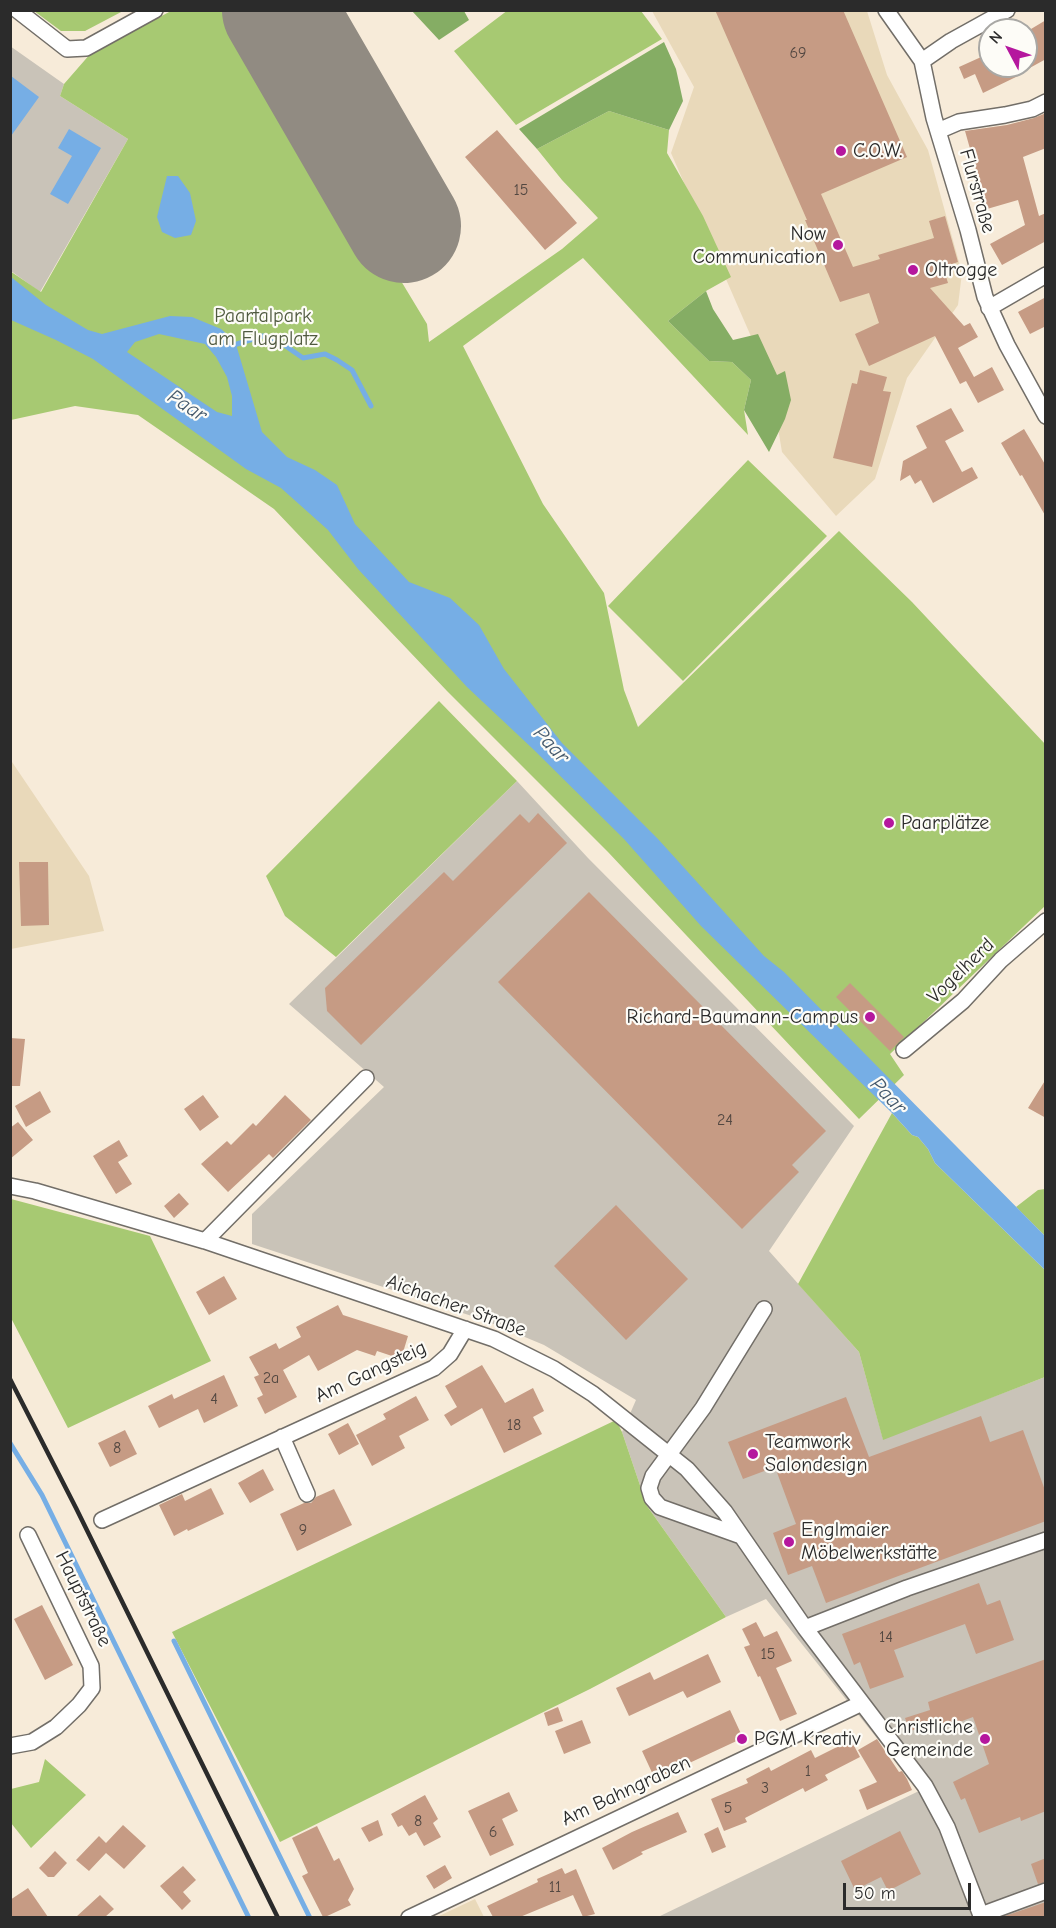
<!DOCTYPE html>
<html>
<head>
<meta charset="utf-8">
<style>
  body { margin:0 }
  #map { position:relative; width:1056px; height:1928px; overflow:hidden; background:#f7ebd9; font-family:"Comic Neue",sans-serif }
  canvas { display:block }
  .frame { position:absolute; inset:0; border:12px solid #2b2b2b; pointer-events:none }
  .north { position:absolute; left:978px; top:18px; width:60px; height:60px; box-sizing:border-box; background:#fdfcf7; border:2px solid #a9a8a5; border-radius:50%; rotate:311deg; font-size:16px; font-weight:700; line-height:24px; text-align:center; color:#2b2b2b }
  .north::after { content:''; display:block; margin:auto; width:21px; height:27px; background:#b5179e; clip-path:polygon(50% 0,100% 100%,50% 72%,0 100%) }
  .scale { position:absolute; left:843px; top:1883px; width:128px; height:27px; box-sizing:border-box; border:3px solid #2b2b2b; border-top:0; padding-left:8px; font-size:18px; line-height:21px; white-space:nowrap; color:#2b2b2b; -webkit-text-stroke:4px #fdfcf7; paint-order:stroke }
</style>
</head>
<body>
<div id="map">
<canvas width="1056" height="1928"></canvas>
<div class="frame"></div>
<div class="north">N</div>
<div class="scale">50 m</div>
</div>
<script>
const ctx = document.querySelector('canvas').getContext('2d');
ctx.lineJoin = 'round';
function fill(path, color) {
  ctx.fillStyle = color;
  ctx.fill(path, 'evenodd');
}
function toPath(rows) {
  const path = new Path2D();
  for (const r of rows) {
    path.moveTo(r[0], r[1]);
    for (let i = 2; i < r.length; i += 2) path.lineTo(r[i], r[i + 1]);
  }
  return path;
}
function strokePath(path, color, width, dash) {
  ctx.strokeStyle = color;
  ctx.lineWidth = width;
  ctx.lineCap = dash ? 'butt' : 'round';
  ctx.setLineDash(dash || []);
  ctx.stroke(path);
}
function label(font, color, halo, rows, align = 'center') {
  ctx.font = font + ' "Comic Neue",sans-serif';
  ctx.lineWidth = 4.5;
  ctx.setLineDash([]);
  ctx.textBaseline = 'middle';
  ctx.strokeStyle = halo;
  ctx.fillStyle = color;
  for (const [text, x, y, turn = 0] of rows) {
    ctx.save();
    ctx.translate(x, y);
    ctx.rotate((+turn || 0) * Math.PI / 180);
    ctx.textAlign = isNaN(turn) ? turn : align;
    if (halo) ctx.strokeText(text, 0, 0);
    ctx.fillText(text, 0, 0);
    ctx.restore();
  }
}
const built = toPath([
  [652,11,867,11,887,75,928,150,962,273,958,305,907,378,875,479,836,516,782,452,770,380,671,153,694,87],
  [10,759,89,876,104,931,11,949],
  [475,1899,484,1917,437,1917]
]);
const industrial = toPath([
  [10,46,64,84,60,96,128,139,40,292,11,271],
  [517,781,588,858,854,1126,769,1251,859,1352,883,1439,1045,1377,1045,1917,658,1917,919,1791,766,1599,726,1617,647,1506,622,1432,636,1400,544,1345,484,1320,252,1244,252,1214,384,1087,289,1004]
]);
const green = toPath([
  [508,10,641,11,662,39,516,125,454,51],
  [34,11,123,11,85,31,61,31],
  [171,11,238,11,427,324,429,342,562,249,598,218,562,180,537,149,609,111,669,130,667,153,703,216,731,277,706,291,668,321,709,361,732,362,751,380,744,410,748,435,583,258,463,346,543,504,604,593,624,690,638,727,839,531,912,602,1045,744,1045,906,890,1054,904,1075,859,1119,608,852,447,691,274,509,138,415,75,406,11,420,10,271,41,292,128,139,60,96,64,84,91,53],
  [748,460,827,536,683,681,608,606],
  [439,701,517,781,336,957,285,916,266,876],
  [892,1113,912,1135,918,1137,928,1149,935,1163,1045,1270,1045,1377,883,1440,859,1352,798,1284],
  [1045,1189,1045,1236,1016,1207,1038,1190],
  [11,1199,150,1236,211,1361,68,1428,11,1318],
  [616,1420,622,1432,647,1506,726,1617,590,1689,280,1842,172,1632],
  [45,1759,86,1795,31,1848,11,1823,11,1789,39,1782]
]);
const forest = toPath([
  [412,11,464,11,469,20,439,40],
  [664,42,676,69,683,101,669,130,609,111,537,149,519,129],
  [706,291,713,309,733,340,758,334,777,375,785,371,791,400,785,419,769,452,744,410,751,380,732,362,709,361,668,321]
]);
const water = toPath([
  [11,76,39,97,11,136],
  [69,129,101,148,68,204,50,194,72,156,58,148],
  [167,176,178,176,190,193,196,221,191,235,175,238,162,232,157,217],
  [11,277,46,305,88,330,102,334,170,316,192,317,221,329,235,341,262,432,287,457,315,470,337,485,355,524,409,582,450,598,479,625,504,669,562,743,658,839,764,956,784,972,1045,1236,1045,1270,935,1163,928,1149,918,1137,912,1135,892,1113,701,926,624,839,533,749,467,687,358,569,328,530,281,488,246,469,93,359,56,340,11,320],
  [159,334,205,344,216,357,227,377,232,396,232,416,217,412,127,352,135,342]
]);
const stream = toPath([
  [231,348,237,344,263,336,277,340,303,358,325,354,337,360,352,370,371,406],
  [10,1443,42,1495,249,1918],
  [174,1641,310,1918]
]);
const runway = toPath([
  [279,10,404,226]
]);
const building = toPath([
  [715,10,843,10,907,157,821,194,853,267,880,259,878,255,934,238,929,221,945,216,958,262,943,267,948,283,930,288,964,326,970,323,978,337,958,348,974,377,992,367,1004,390,978,403,966,381,960,384,935,336,869,366,855,334,879,323,869,293,840,302,805,220,807,220],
  [1046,20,1046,59,1026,70,1026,32],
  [990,53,990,66,1014,66,1018,76,983,93,975,74,964,79,959,67],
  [1046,113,1046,148,1023,157,1039,216,1046,213,1046,241,1002,265,990,244,1025,225,1018,200,987,209,965,131,1007,125,1034,118],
  [497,130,577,223,545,250,465,157],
  [1046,297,1046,326,1030,334,1018,312],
  [860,370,887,377,883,391,891,392,872,467,833,458,852,383,857,384],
  [951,408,964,431,945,441,962,472,972,467,978,478,933,503,921,480,915,484,910,475,900,481,903,461,927,448,916,426],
  [1024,429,1046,466,1046,517,1022,475,1020,476,1001,443],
  [538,813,567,843,361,1045,327,1011,325,988,444,872,453,881,520,814,529,823],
  [19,862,48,862,49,925,21,926],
  [589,892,826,1131,792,1165,799,1172,742,1229,498,982],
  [850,983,904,1037,890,1051,836,997],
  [10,1038,25,1039,20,1086,10,1086],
  [1046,1079,1046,1118,1028,1108],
  [40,1091,51,1112,26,1127,15,1106],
  [203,1095,219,1117,200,1131,184,1109],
  [285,1095,311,1120,273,1158,269,1154,228,1192,201,1164,227,1141,231,1145,253,1123,256,1126],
  [18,1122,33,1140,10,1159,10,1128],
  [119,1140,128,1156,118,1162,132,1184,116,1194,93,1156],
  [179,1193,189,1204,174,1218,164,1206],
  [616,1205,688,1279,626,1340,554,1266],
  [224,1276,237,1299,209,1315,196,1292],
  [338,1305,343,1315,408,1336,401,1359,377,1351,375,1356,357,1350,318,1371,309,1355,283,1370,297,1397,265,1414,257,1398,263,1395,254,1377,259,1375,249,1357,276,1343,279,1349,301,1337,296,1327],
  [482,1365,505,1403,533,1388,544,1411,533,1417,542,1434,504,1453,482,1408,451,1426,444,1415,457,1407,445,1386],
  [224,1375,238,1406,204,1423,198,1409,159,1428,148,1406,172,1394,174,1399],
  [416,1396,429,1420,399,1436,405,1448,372,1466,356,1435,386,1419,383,1414],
  [846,1397,869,1457,981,1416,990,1442,1023,1430,1046,1493,1046,1521,826,1603,812,1566,788,1575,773,1533,796,1524,775,1467,743,1479,728,1442],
  [348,1423,359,1444,339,1455,328,1434],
  [125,1430,137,1454,110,1467,98,1443],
  [263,1469,274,1490,250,1503,238,1483],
  [211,1488,224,1514,188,1531,187,1529,174,1536,159,1505,182,1494,185,1501],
  [334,1489,352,1525,297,1551,280,1514,304,1503,311,1503,316,1497],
  [979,1583,987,1605,1000,1600,1014,1640,976,1654,965,1624,894,1650,904,1677,870,1689,860,1662,854,1665,842,1634],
  [42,1605,73,1665,45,1680,14,1619],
  [756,1622,764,1637,777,1631,792,1661,776,1668,797,1714,780,1721,760,1676,758,1677,744,1647,750,1645,742,1629],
  [708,1654,721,1682,687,1698,683,1691,629,1716,616,1688,650,1672,654,1680],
  [1046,1659,1046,1811,1021,1821,1020,1817,979,1833,965,1798,961,1800,953,1782,989,1764,973,1717,938,1730,935,1723,910,1731,905,1718,930,1710,928,1702],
  [558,1707,563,1721,548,1726,544,1713],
  [730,1710,743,1738,655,1779,642,1751],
  [582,1720,591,1743,564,1754,555,1731],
  [877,1739,899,1772,902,1771,907,1779,912,1790,867,1810,859,1790,877,1782,858,1750],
  [851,1740,860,1757,825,1775,828,1780,805,1792,803,1788,745,1818,747,1822,724,1831,711,1799,748,1783,746,1779,769,1767,771,1771,811,1750,815,1758],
  [509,1792,518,1811,502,1819,514,1845,490,1856,468,1811],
  [425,1795,438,1819,433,1823,441,1837,424,1846,416,1832,409,1836,402,1825,398,1827,391,1814],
  [678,1812,687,1832,641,1852,643,1854,613,1870,602,1848,632,1832],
  [378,1820,383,1835,369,1842,361,1828],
  [123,1825,146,1846,124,1869,106,1853,89,1871,76,1860,99,1836,106,1843],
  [317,1826,334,1861,339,1858,354,1889,348,1900,351,1905,325,1917,323,1917,302,1876,308,1873,292,1838],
  [718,1827,726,1847,712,1853,704,1834],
  [900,1831,921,1874,888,1891,881,1877,855,1890,841,1861],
  [55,1851,67,1863,54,1877,48,1877,39,1868],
  [1046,1858,1046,1882,1038,1884,1031,1864],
  [445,1865,452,1878,434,1889,426,1876],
  [183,1866,196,1880,183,1892,191,1901,182,1910,160,1886],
  [562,1868,565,1874,576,1869,595,1914,583,1917,573,1895,520,1917,493,1917,487,1906,538,1882,537,1879],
  [28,1888,48,1917,10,1917,10,1900],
  [100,1895,114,1909,105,1917,76,1917],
  [1046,1902,1046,1917,1002,1917]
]);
const minor = toPath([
  [17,10,67,49,86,48,155,10],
  [886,10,922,61,934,118,968,230,985,297,1007,345,1046,416],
  [922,61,951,41,1007,10],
  [938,131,959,122,1005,115,1032,109,1046,102],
  [989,308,1046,275],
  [904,1050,963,1001,1001,960,1046,921],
  [10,1186,35,1191,205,1241,494,1339,554,1369,593,1394,687,1469,725,1512,805,1628,925,1786,947,1827,982,1918],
  [205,1241,366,1078],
  [282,1437,307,1494],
  [102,1520,434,1368,450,1354,465,1329],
  [741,1536,660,1507,652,1498,649,1488,653,1476,703,1408,764,1309],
  [805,1628,907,1588,1046,1540],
  [10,1746,32,1742,56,1727,79,1705,92,1688,91,1666,28,1535],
  [981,1915,1046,1891],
  [409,1918,862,1703]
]);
const rail = toPath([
  [10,1379,76,1508,278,1918]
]);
const markers = [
  [841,151,6,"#b5179e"],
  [838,245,6,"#b5179e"],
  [913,270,6,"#b5179e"],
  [889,823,6,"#b5179e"],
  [870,1017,6,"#b5179e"],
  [753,1454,6,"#b5179e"],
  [789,1542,6,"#b5179e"],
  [742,1739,6,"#b5179e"],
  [985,1739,6,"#b5179e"]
];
const numberNames = [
  ["69",798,53],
  ["15",521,190],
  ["24",725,1120],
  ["2a",271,1378],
  ["4",214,1399],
  ["18",514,1425],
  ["8",117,1448],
  ["9",303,1530],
  ["14",886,1637],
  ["15",768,1654],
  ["1",808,1771],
  ["3",765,1788],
  ["5",728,1808],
  ["8",418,1821],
  ["6",493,1832],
  ["11",555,1887]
];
const poiNames = [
  ["C.O.W.",853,151],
  ["Now",826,234,"right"],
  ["Communication",826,257,"right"],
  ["Oltrogge",925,270],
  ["Paarplätze",901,823],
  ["Richard-Baumann-Campus",858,1017,"right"],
  ["Teamwork",765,1442],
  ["Salondesign",765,1465],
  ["Englmaier",801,1530],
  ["Möbelwerkstätte",801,1553],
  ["Christliche",973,1727,"right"],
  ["Gemeinde",973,1750,"right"],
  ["PGM Kreativ",754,1739]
];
const streetNames = [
  ["Flurstraße",977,191,74],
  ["Vogelherd",961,971,-44],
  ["Aichacher Straße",456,1306,20],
  ["Am Gangsteig",371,1372,-25],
  ["Hauptstraße",83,1599,64],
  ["Am Bahngraben",626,1791,-25]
];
const parkNames = [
  ["Paartalpark",263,316],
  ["am Flugplatz",263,339]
];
const waterNames = [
  ["Paar",187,406,33],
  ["Paar",551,745,47],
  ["Paar",888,1096,46]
];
fill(built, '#e9d9ba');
fill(industrial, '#c9c3b8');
fill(green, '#a7c972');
fill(forest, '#85ad64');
fill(water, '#76aee5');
strokePath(stream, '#76aee5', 5);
strokePath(runway, '#918b82', 114);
fill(building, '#c69b84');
strokePath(minor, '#726e68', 18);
strokePath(minor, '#fff', 15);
strokePath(rail, '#2b2b2b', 4.5);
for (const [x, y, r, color] of markers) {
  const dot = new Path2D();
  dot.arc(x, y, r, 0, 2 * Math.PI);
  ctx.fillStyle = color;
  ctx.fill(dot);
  strokePath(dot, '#fdfcf7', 2);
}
label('16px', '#524741', null, numberNames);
label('20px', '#2b2b2b', '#fdfcf7', poiNames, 'left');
label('20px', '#2b2b2b', '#fdfcf7', streetNames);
label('20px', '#505a40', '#fdfcf7', parkNames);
label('italic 21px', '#45596c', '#fdfcf7', waterNames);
</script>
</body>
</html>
